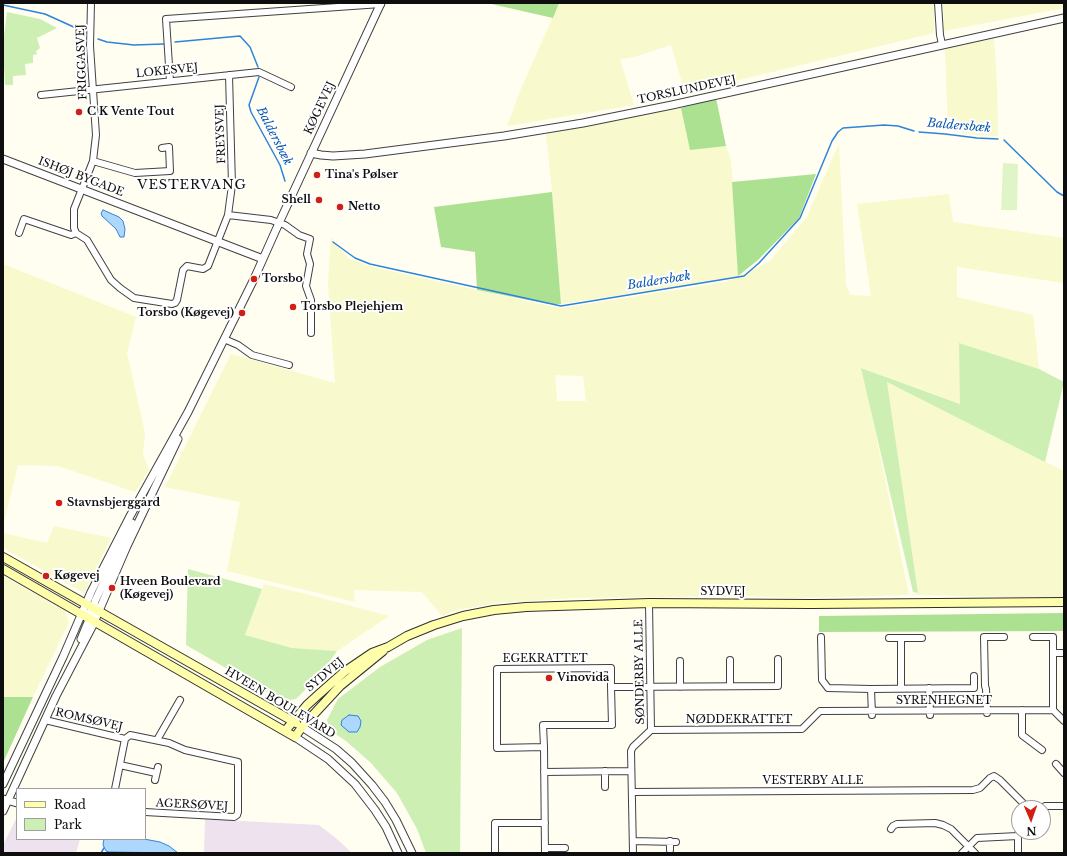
<!DOCTYPE html>
<html>
<head>
<meta charset="utf-8">
<style>
  body { margin:0 }
  #map { position:relative; width:1067px; height:856px; overflow:hidden; background:#fffef0; font-family:"Libre Baskerville",serif }
  canvas { display:block }
  .frame { position:absolute; inset:0; border:4px solid #0e0e0e; pointer-events:none }
  .legend { position:absolute; left:16px; top:788px; width:130px; height:52px; box-sizing:border-box; background:#fff; border:1px solid #9f9f9f; margin:0; padding:5px 7px; list-style:none; font-size:12px; color:#0e0e0e }
  .legend li { display:flex; align-items:center; gap:8px; height:20px }
  .legend b { width:20px; border:1px solid #9f9f9f }
  .north { position:absolute; left:1011px; top:800px; width:40px; height:40px; box-sizing:border-box; background:#fff; border:1px solid #9f9f9f; border-radius:50%; rotate:178deg; font-size:11px; font-weight:700; line-height:16px; text-align:center; color:#0e0e0e }
  .north::after { content:''; display:block; margin:auto; width:14px; height:18px; background:#cf2016; clip-path:polygon(50% 0,100% 100%,50% 72%,0 100%) }
</style>
</head>
<body>
<div id="map">
<canvas width="1067" height="856"></canvas>
<div class="frame"></div>
<ul class="legend">
<li><b style="height:5px;background:#fffeab"></b>Road</li>
<li><b style="height:11px;background:#cdefb4"></b>Park</li>
</ul>
<div class="north">N</div>
</div>
<script>
const ctx = document.querySelector('canvas').getContext('2d');
ctx.lineJoin = 'round';
function fill(path, color) {
  ctx.fillStyle = color;
  ctx.fill(path, 'evenodd');
}
function toPath(rows) {
  const path = new Path2D();
  for (const r of rows) {
    path.moveTo(r[0], r[1]);
    for (let i = 2; i < r.length; i += 2) path.lineTo(r[i], r[i + 1]);
  }
  return path;
}
function strokePath(path, color, width, dash) {
  ctx.strokeStyle = color;
  ctx.lineWidth = width;
  ctx.lineCap = dash ? 'butt' : 'round';
  ctx.setLineDash(dash || []);
  ctx.stroke(path);
}
function label(font, color, halo, rows, align = 'center') {
  ctx.font = font + ' "Libre Baskerville",serif';
  ctx.lineWidth = 4;
  ctx.setLineDash([]);
  ctx.textBaseline = 'middle';
  ctx.strokeStyle = halo;
  ctx.fillStyle = color;
  for (const [text, x, y, turn = 0] of rows) {
    ctx.save();
    ctx.translate(x, y);
    ctx.rotate((+turn || 0) * Math.PI / 180);
    ctx.textAlign = isNaN(turn) ? turn : align;
    if (halo) ctx.strokeText(text, 0, 0);
    ctx.fillText(text, 0, 0);
    ctx.restore();
  }
}
const industrial = toPath([
  [17,817,17,839,80,839,76,853,3,853,3,845],
  [205,819,319,825,337,839,352,853,204,853]
]);
const farmland = toPath([
  [559,3,934,3,934,33,685,93,671,45,634,57,620,59,634,105,507,126,520,91],
  [943,3,1064,3,1064,8,944,31],
  [994,37,997,84,998,136,976,135,948,130,945,49],
  [681,108,690,149,726,146,731,160,739,276,769,262,807,217,839,143,846,284,850,295,871,296,857,204,949,194,953,222,1064,238,1064,283,957,267,957,297,1033,315,1039,369,959,343,961,404,862,368,909,595,918,593,887,382,1064,471,1064,598,909,595,794,598,747,596,574,598,497,603,457,610,442,616,422,592,354,590,355,602,227,571,240,502,165,487,231,354,335,383,328,283,331,237,348,258,373,267,549,306,562,308,726,282,737,277,561,304,552,192,546,134],
  [555,375,583,376,586,401,557,401],
  [3,264,136,317,127,353,145,433,143,455,149,470,135,492,58,466,18,465,3,526],
  [54,526,111,538,84,593,3,548,3,533,47,543],
  [3,576,65,611,69,622,33,697,3,697],
  [264,584,310,595,389,616,337,651,292,648,245,635]
]);
const green = toPath([
  [7,12,40,19,57,28,37,38,40,48,36,51,37,54,33,55,33,63,25,64,26,75,13,76,13,85,5,85,3,44],
  [959,343,1039,369,1064,382,1045,462,887,382,918,593,913,592,861,368,960,404],
  [188,569,262,589,245,635,292,648,337,651,321,674,296,699,283,701,186,645],
  [462,628,460,853,426,853,417,829,397,793,371,763,346,741,331,731,327,720,338,699,380,667,427,640]
]);
const forest = toPath([
  [487,3,559,3,553,18],
  [716,98,726,146,690,150,681,108],
  [816,174,799,218,758,260,738,276,732,182],
  [552,192,561,304,549,304,477,290,475,252,441,247,434,207],
  [1064,613,1064,631,819,632,819,616],
  [3,697,33,697,3,763]
]);
const pitch = toPath([
  [1003,163,1018,164,1017,210,1001,210]
]);
const water = toPath([
  [103,210,119,217,123,221,125,229,124,237,120,237,116,229,102,216,101,213,103,210],
  [349,715,358,716,361,721,360,727,357,732,349,732,341,725,342,720,349,715],
  [104,839,144,839,160,842,169,846,178,853,109,852,106,851,103,845,104,839]
]);
const stream = toPath([
  [3,5,45,14,87,33],
  [98,39,107,42,134,45,164,44],
  [175,42,240,36,250,47,258,67],
  [259,77,249,105,251,112,280,165,285,181],
  [919,132,945,134,977,138,998,139],
  [1004,140,1057,192,1064,196],
  [333,242,355,258,370,264,561,306,744,276,759,263,800,218,832,141,838,132,843,128,884,125,898,126,914,131],
  [101,853,104,848]
]);
const minor = toPath([
  [938,3,940,35,942,44],
  [170,81,166,19,381,4],
  [41,95,259,72,291,87],
  [93,161,135,173,170,171,169,147,162,148],
  [228,215,271,220,285,225,299,235,310,239,307,254,310,264,306,286,311,300,311,333],
  [19,233,24,219,71,235,76,233,87,240,111,280,120,288,134,298,172,304,175,303,177,300,183,270,187,266,203,269,208,266,228,215,232,185,229,75],
  [76,233,74,228,74,209,93,161,96,135,90,46,91,3],
  [224,339,238,345,252,355,289,365],
  [821,637,822,680,828,688,871,689,974,688,974,676],
  [1033,637,1053,637,1053,710],
  [889,638,922,638],
  [1053,653,1064,653],
  [730,660,730,686],
  [680,661,680,687],
  [611,687,612,725,543,725,544,747,497,748,497,669,611,668,611,687,778,686,778,659],
  [901,688,901,638],
  [929,688,930,715],
  [871,689,872,715],
  [1022,710,1022,735,1042,750],
  [987,713,986,689,985,686,984,637,1004,637],
  [45,720,125,739,115,789],
  [651,730,802,729,820,711,1053,710,1064,721],
  [125,739,130,735,169,743,185,750,238,762,238,812,237,815,234,817,145,812],
  [157,740,180,700],
  [544,747,545,853],
  [1056,764,1064,773],
  [120,765,156,773],
  [605,771,605,787],
  [544,772,631,771],
  [155,780,158,767],
  [632,792,973,790,980,788,990,778,994,776,1000,780,1028,808],
  [1042,808,1045,806,1064,806],
  [891,829,893,826,897,824,935,823,943,825,951,829,975,853],
  [633,841,676,842],
  [545,848,565,848],
  [670,850,670,841],
  [495,853,495,823,545,823],
  [633,853,631,751,633,747,651,730,649,603],
  [962,853,977,838,1018,836],
  [1018,853,1018,836,1019,831]
]);
const tertiary = toPath([
  [311,153,321,155,333,156,365,154,504,136,583,123,672,105,1064,18],
  [3,159,263,259],
  [94,622,92,614,95,601,132,523],
  [81,639,88,622,89,613],
  [302,727,336,749,352,763,372,785,385,802,396,820,412,853],
  [295,737,328,759,355,784,375,810,386,827,398,853],
  [3,784,63,657,91,592,129,518,188,412,254,279,279,223,381,3],
  [3,799,17,803],
  [3,811,56,696,92,627,127,546,178,439]
]);
const secondary = toPath([
  [3,557,296,723],
  [3,569,295,737,302,727,340,686,383,651],
  [285,731,307,705,318,695,344,672,372,653,388,647,407,636,434,625,463,616,494,610,526,607,649,603,811,604,1064,602]
]);
const markers = [
  [79,112,4,"#cf2016"],
  [317,175,4,"#cf2016"],
  [319,200,4,"#cf2016"],
  [340,207,4,"#cf2016"],
  [254,279,4,"#cf2016"],
  [293,307,4,"#cf2016"],
  [242,313,4,"#cf2016"],
  [59,503,4,"#cf2016"],
  [46,576,4,"#cf2016"],
  [112,588,4,"#cf2016"],
  [549,678,4,"#cf2016"]
];
const streetNames = [
  ["FRIGGASVEJ",82,62,-92],
  ["LOKESVEJ",167,71,-6],
  ["TORSLUNDEVEJ",687,90,-12],
  ["KØGEVEJ",320,108,-65],
  ["FREYSVEJ",221,134,-92],
  ["ISHØJ BYGADE",81,177,21],
  ["SYDVEJ",723,592],
  ["EGEKRATTET",545,659],
  ["SØNDERBY ALLE",640,672,-91],
  ["SYDVEJ",325,675,-40],
  ["SYRENHEGNET",944,701],
  ["HVEEN BOULEVARD",280,703,31],
  ["ROMSØVEJ",89,720,13],
  ["NØDDEKRATTET",739,720],
  ["VESTERBY ALLE",813,781],
  ["AGERSØVEJ",192,805,3]
];
const poiNames = [
  ["C K Vente Tout",87,112],
  ["Tina's Pølser",325,175],
  ["Shell",311,200,"right"],
  ["Netto",348,207],
  ["Torsbo",262,279],
  ["Torsbo Plejehjem",301,307],
  ["Torsbo (Køgevej)",234,313,"right"],
  ["Stavnsbjerggård",67,503],
  ["Køgevej",54,576],
  ["Hveen Boulevard",120,582],
  ["(Køgevej)",120,595],
  ["Vinovida",557,678]
];
const waterNames = [
  ["Baldersbæk",959,126,5],
  ["Baldersbæk",274,136,63],
  ["Baldersbæk",659,281,-9]
];
const quarterNames = [
  ["VESTERVANG",192,185]
];
fill(industrial, '#eee2ee');
fill(farmland, '#f8f9cc');
fill(green, '#cdefb4');
fill(forest, '#ade192');
fill(pitch, '#e0f5c7');
fill(water, '#aed7fd');
strokePath(water, '#2d84dc', 1);
strokePath(stream, '#2d84dc', 1.5);
strokePath(minor, '#414141', 8);
strokePath(tertiary, '#414141', 9);
strokePath(secondary, '#303030', 10);
strokePath(minor, '#fff', 6);
strokePath(tertiary, '#fff', 7);
strokePath(secondary, '#fffeab', 8);
for (const [x, y, r, color] of markers) {
  const dot = new Path2D();
  dot.arc(x, y, r, 0, 2 * Math.PI);
  ctx.fillStyle = color;
  ctx.fill(dot);
  strokePath(dot, '#fff', 1.5);
}
label('11px', '#0e0e0e', '#fff', streetNames);
label('bold 11px', '#0e0e0e', '#fff', poiNames, 'left');
label('italic 12px', '#0956af', '#fff', waterNames);
ctx.letterSpacing = '1px';
label('13px', '#0e0e0e', '#fff', quarterNames);
ctx.letterSpacing = '0px';
</script>
</body>
</html>
